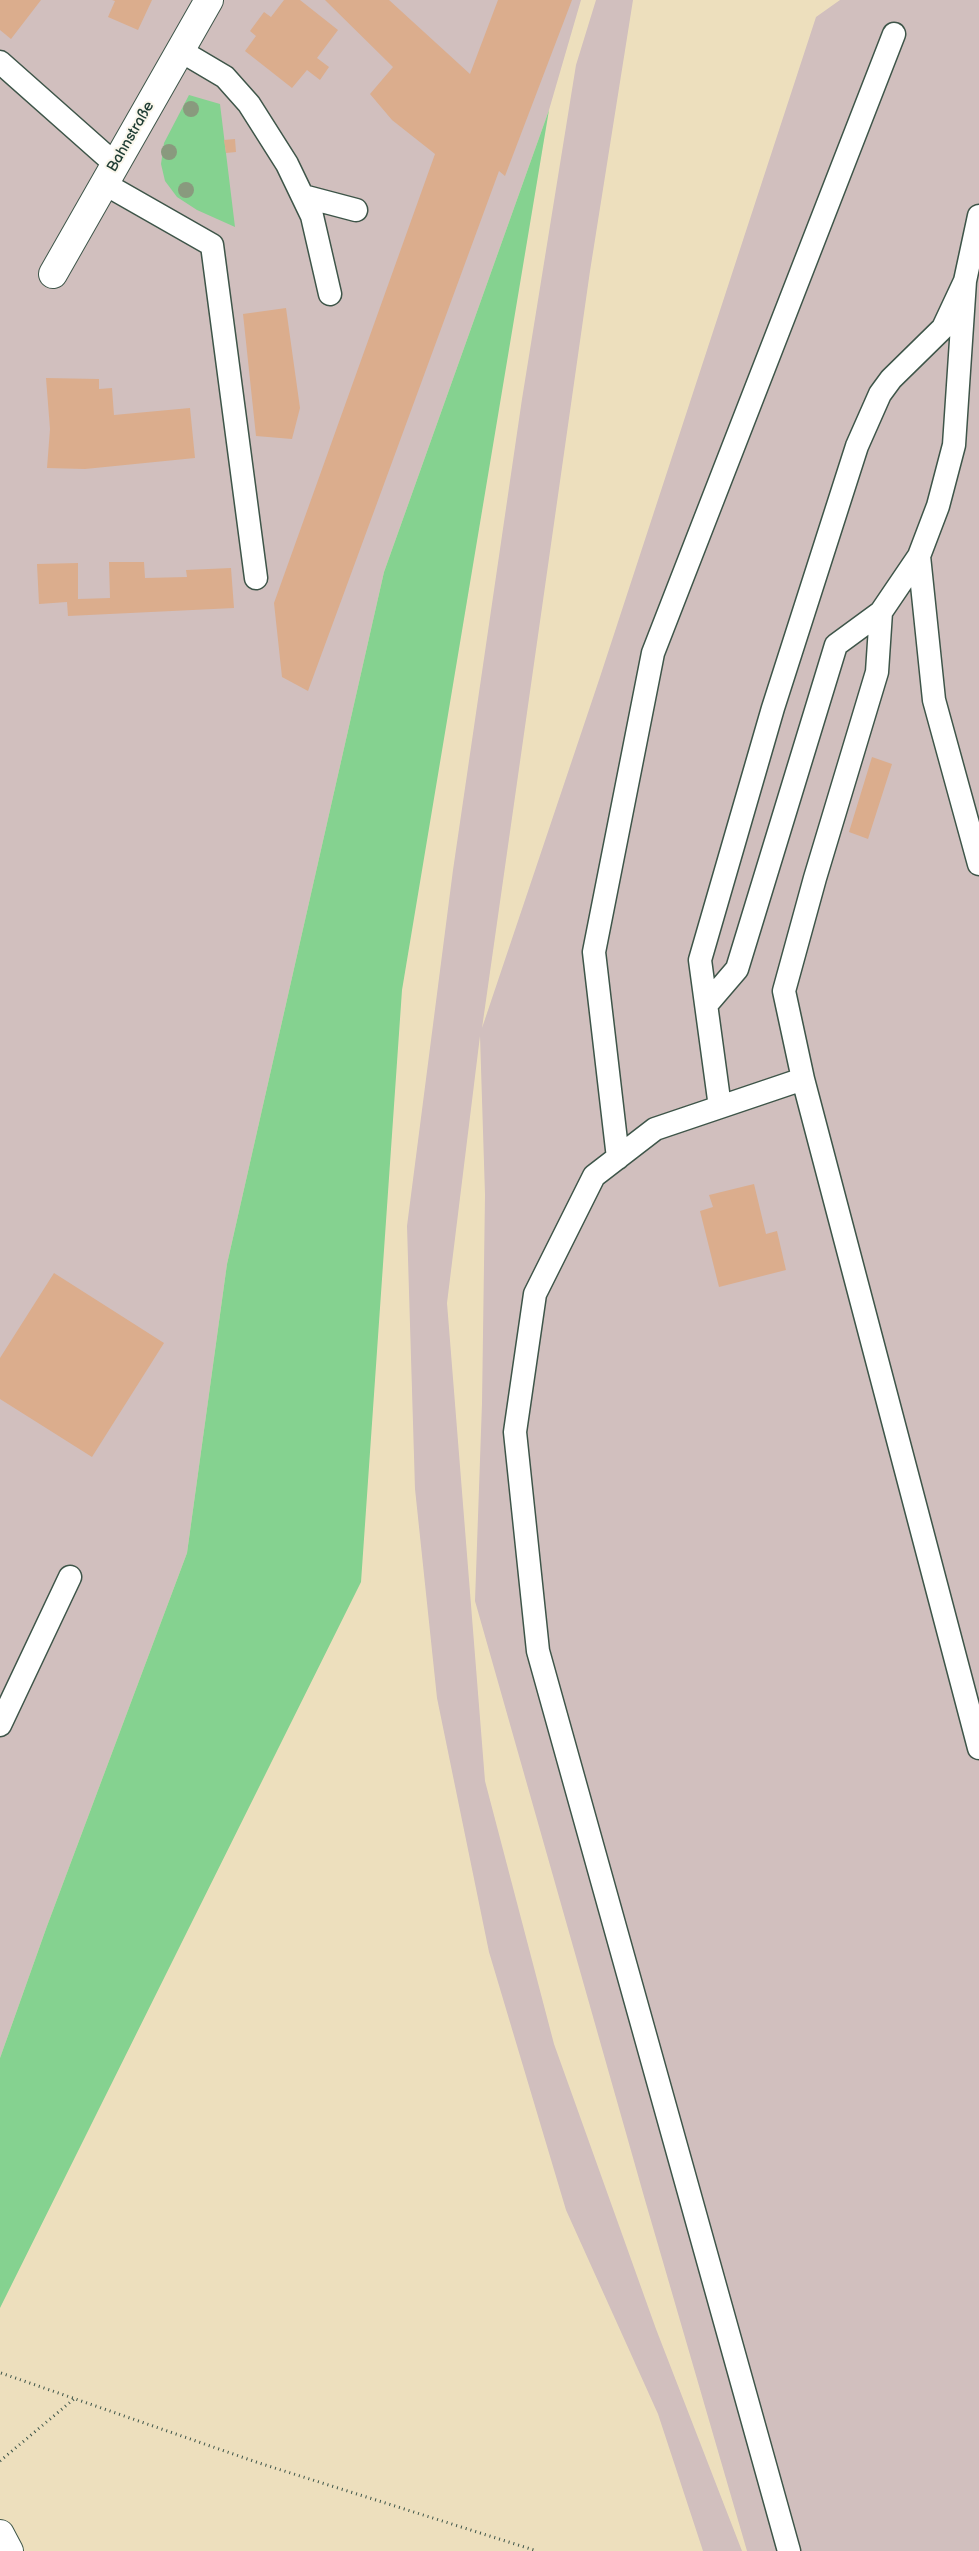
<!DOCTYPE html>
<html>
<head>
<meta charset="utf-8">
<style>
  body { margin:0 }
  canvas { display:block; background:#eddfbd }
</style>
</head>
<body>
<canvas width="979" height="2551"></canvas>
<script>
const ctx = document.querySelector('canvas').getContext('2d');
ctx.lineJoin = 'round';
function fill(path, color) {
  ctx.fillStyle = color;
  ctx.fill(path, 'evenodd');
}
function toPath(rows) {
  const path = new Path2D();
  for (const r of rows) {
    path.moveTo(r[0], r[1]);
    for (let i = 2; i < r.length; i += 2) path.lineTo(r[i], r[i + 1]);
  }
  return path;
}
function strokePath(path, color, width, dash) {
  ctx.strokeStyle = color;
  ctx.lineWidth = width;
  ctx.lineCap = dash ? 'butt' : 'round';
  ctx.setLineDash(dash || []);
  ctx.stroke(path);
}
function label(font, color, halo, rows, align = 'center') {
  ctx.font = font + ' "Balsamiq Sans",sans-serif';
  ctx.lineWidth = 4;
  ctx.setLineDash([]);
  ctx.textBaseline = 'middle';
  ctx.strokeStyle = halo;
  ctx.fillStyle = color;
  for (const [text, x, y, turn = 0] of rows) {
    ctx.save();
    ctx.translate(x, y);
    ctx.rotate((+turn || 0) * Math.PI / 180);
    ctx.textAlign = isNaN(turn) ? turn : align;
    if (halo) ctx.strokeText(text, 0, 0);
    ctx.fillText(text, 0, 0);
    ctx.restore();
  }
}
const industrial = toPath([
  [0,0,581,0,549,110,384,572,227,1264,187,1553,47,1926,0,2058],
  [596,0,633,0,590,271,482,1028,599,680,816,17,840,0,979,0,979,2551,747,2551,645,2200,475,1601,482,1403,485,1195,480,1036,447,1303,485,1781,554,2044,656,2329,742,2551,703,2551,658,2414,566,2210,489,1952,437,1698,415,1489,407,1226,453,870,522,399,576,65]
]);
const green = toPath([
  [189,95,220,104,235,227,197,210,177,197,165,181,161,164,164,143],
  [549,110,402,990,361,1582,0,2308,0,2058,47,1926,187,1553,227,1264,384,572]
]);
const building = toPath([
  [0,0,41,0,11,39,0,30],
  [112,0,152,0,138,30,108,17,115,1],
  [284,0,300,0,338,30,317,58,329,67,320,80,307,70,292,88,245,51,256,36,250,31,264,12,271,17],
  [325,0,389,0,470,74,498,0,572,0,505,176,499,171,308,691,282,677,274,603,435,154,392,120,370,94,393,67],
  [235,139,236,152,226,153,224,140],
  [286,308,300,408,292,439,256,436,243,314],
  [46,378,99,379,99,389,112,388,114,415,190,408,195,458,85,469,47,468,50,429],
  [109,562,144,562,145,578,187,577,186,570,231,568,234,608,68,616,67,602,39,604,37,564,78,563,78,599,110,598],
  [872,757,892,764,868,839,849,832],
  [754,1184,766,1234,777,1231,786,1270,719,1287,700,1211,713,1207,709,1195],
  [54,1273,164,1343,92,1457,0,1399,0,1358]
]);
const path = toPath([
  [1,2373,259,2463,537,2551],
  [0,2461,74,2399]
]);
const lane = toPath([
  [181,51,225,77,249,104,287,164,312,216,330,294],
  [0,62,115,164],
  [105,184,212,245,256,578],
  [303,196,356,210],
  [919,556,934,700,979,864],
  [707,1004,737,969,836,645,881,612,919,556,938,506,954,445,965,281,979,216],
  [803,1079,784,991,815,878,877,672,881,612],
  [720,1107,700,960,773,708,857,446,880,394,891,379,943,328,965,281],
  [618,1158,594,952,653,653,894,34],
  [0,1725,70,1577],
  [789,2551,538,1651,515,1432,535,1294,594,1176,655,1129,803,1079,979,1748]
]);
const street = toPath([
  [53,274,209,0],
  [0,2534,9,2551]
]);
const trees = [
  [191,109],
  [169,152],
  [186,190]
];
const streetNames = [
  ["Bahnstraße",131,137,-60]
];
fill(industrial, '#d1bfbe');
fill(green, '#85d290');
fill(building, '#dbad8d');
strokePath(lane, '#3e5549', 25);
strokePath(street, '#3e5549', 30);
strokePath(path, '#3e5549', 3, [1, 4]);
strokePath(lane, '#fff', 22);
strokePath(street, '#fff', 28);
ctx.fillStyle = '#899a7e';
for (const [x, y] of trees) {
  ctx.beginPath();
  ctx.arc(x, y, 8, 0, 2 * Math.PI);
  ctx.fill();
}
label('15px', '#1f3d34', '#fbf7ec', streetNames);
</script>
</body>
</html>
